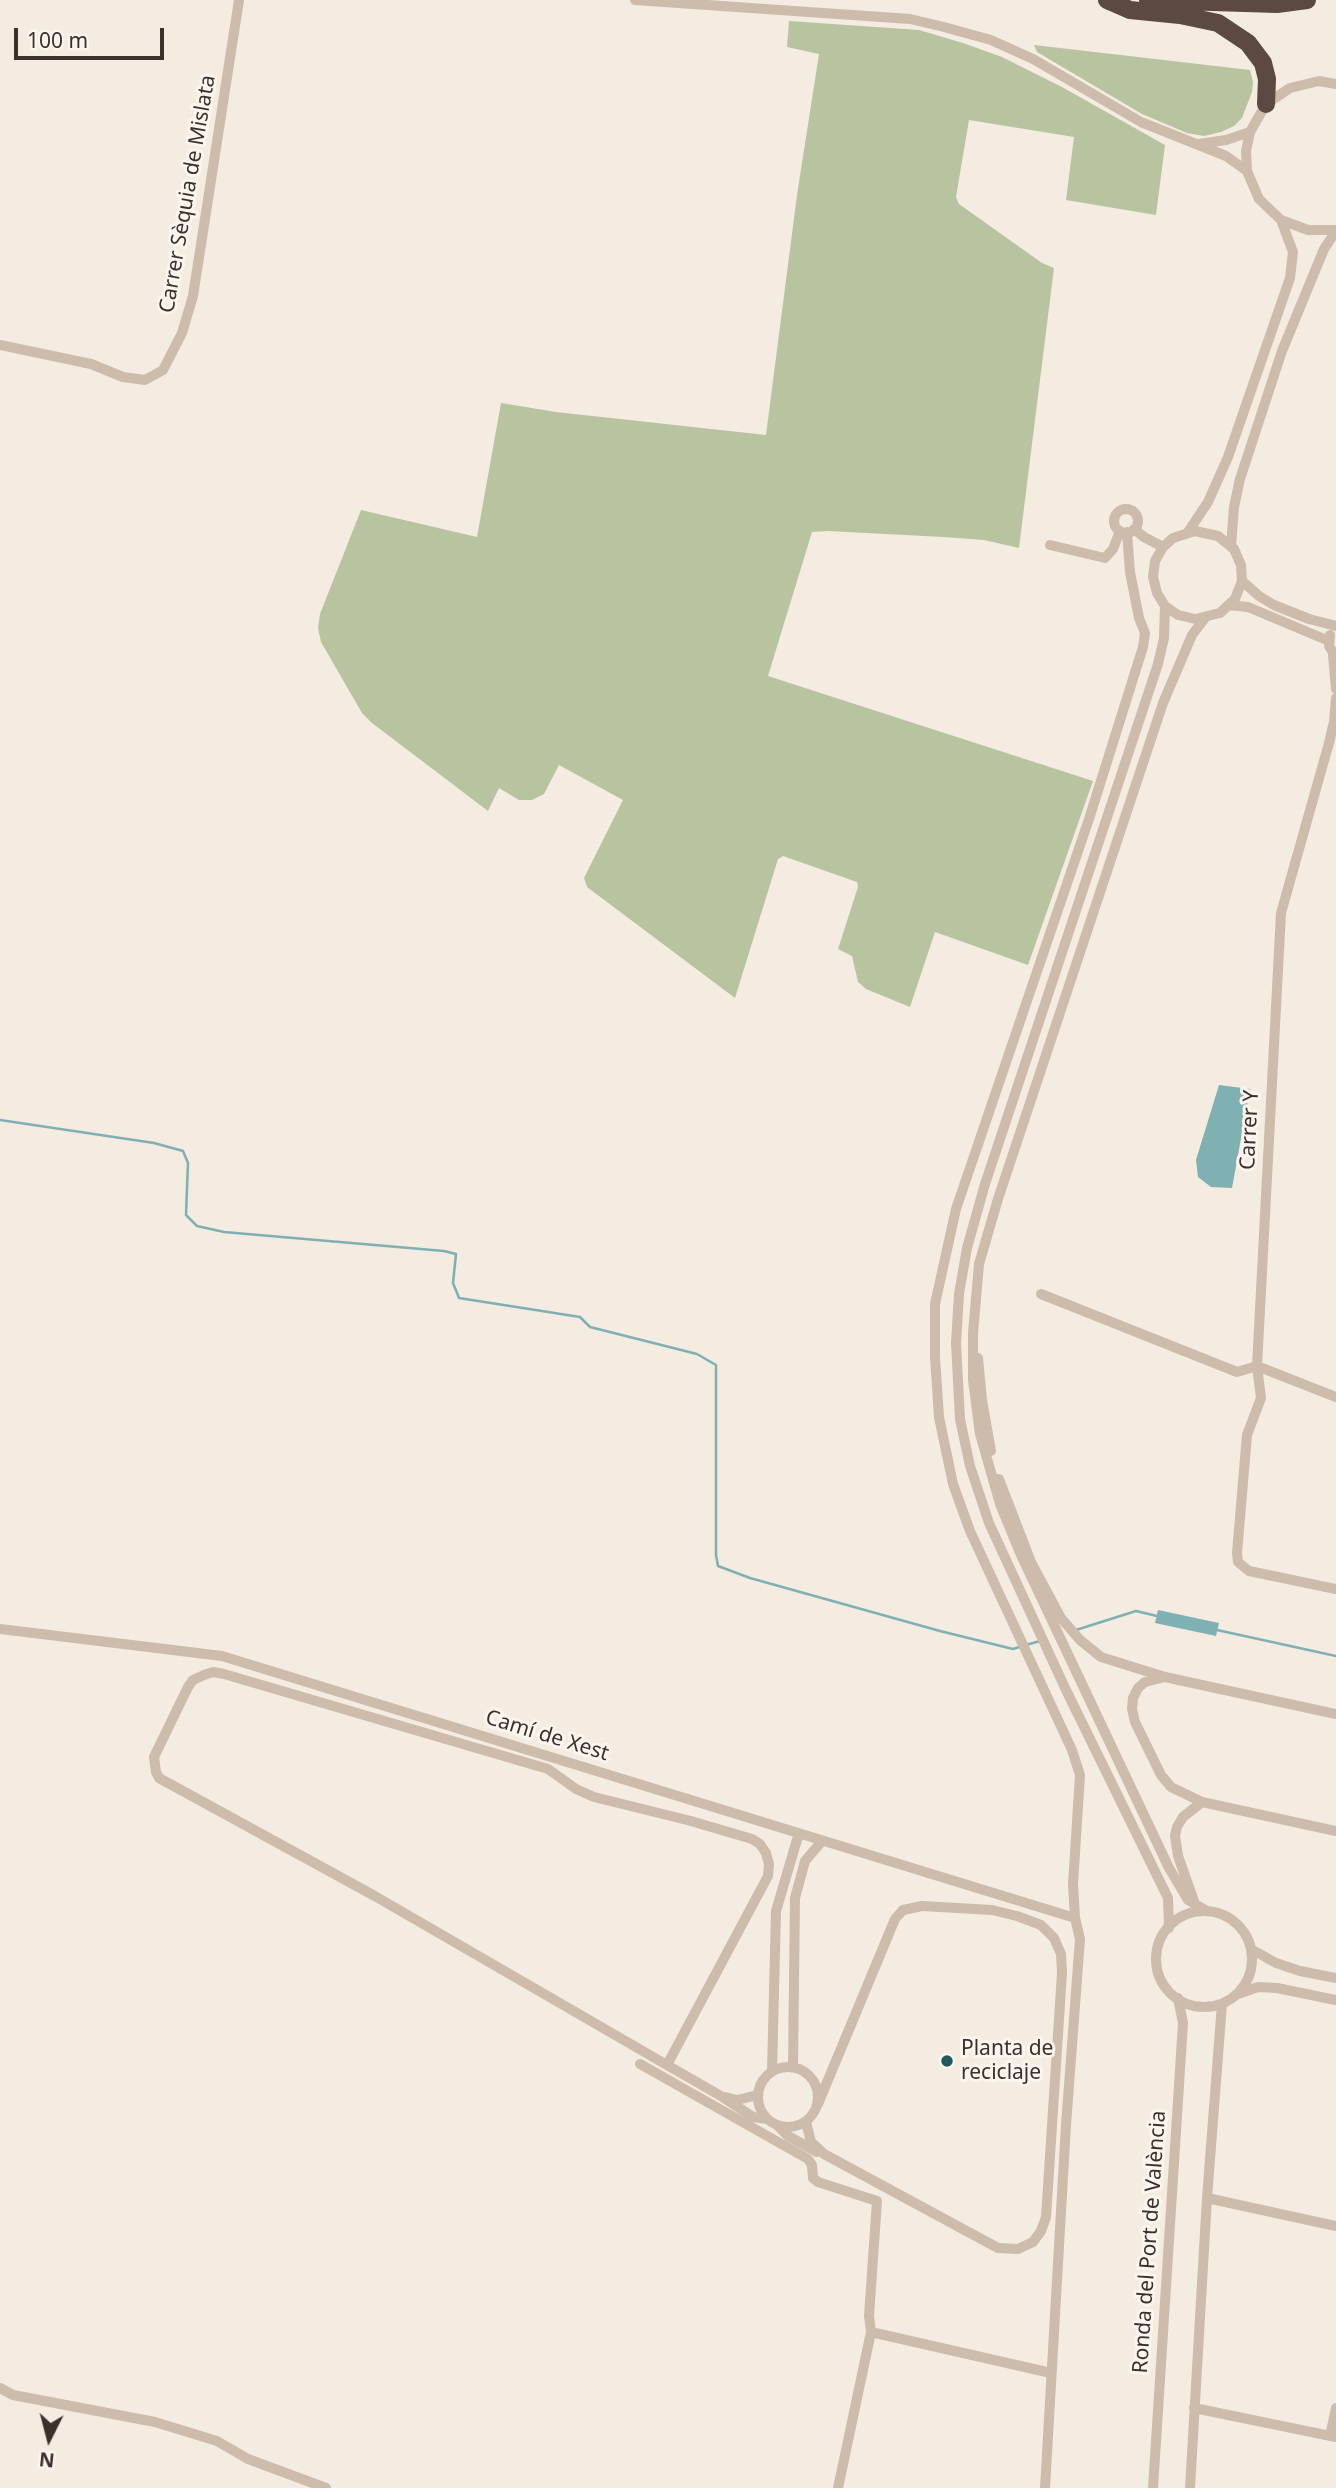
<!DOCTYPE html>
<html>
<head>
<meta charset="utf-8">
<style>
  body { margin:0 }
  #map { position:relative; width:1336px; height:2488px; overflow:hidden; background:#f4ebe1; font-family:"Noto Sans",sans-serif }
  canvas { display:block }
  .north { position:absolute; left:14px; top:2404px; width:70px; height:70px; -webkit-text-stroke:5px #fbf5ee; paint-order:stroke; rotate:186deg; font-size:19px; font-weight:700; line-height:28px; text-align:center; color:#3b302b }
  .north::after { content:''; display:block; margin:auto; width:24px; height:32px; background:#3b302b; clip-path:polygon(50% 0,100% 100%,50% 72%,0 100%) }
  .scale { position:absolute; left:14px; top:28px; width:150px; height:32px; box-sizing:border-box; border:4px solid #3b302b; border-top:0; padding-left:9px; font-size:21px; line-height:24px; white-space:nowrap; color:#3b302b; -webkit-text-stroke:5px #fbf5ee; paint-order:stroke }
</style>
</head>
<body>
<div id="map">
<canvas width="1336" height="2488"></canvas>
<div class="north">N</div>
<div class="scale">100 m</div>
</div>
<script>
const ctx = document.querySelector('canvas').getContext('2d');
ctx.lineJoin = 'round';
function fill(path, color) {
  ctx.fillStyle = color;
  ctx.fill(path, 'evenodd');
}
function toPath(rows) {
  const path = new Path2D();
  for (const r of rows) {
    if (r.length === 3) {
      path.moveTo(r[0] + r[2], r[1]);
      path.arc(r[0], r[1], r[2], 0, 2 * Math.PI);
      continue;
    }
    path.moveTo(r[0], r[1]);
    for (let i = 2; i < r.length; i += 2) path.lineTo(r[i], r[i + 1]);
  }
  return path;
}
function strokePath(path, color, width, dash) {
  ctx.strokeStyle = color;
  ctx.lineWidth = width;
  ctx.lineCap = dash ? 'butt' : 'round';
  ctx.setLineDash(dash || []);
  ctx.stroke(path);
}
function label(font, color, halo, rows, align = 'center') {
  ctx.font = font + ' "Noto Sans",sans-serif';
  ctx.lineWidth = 6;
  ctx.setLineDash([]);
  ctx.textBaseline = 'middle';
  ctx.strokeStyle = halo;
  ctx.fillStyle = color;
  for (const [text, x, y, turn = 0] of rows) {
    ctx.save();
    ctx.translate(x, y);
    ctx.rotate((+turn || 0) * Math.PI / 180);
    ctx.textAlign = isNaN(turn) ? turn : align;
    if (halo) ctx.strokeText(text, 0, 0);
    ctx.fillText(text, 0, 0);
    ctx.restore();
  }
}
const green = toPath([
  [789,21,919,30,963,43,1002,57,1062,87,1165,145,1156,215,1066,200,1074,137,969,120,956,197,959,204,1042,263,1054,268,1019,548,984,540,943,537,828,531,812,532,768,676,1093,781,1028,965,935,932,910,1007,866,989,858,982,852,956,838,949,858,887,857,882,783,856,778,859,735,998,587,887,584,878,623,800,559,765,544,794,532,800,519,800,499,788,488,811,372,723,362,713,321,642,318,628,320,614,361,510,477,537,501,403,556,412,766,435,797,195,819,54,787,47],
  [1034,45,1250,70,1253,82,1252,92,1242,118,1234,126,1221,132,1204,136,1187,133,1142,114,1037,52]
]);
const water = toPath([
  [1219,1085,1250,1089,1232,1188,1211,1187,1198,1177,1196,1160],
  [1158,1610,1219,1623,1216,1636,1155,1623]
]);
const stream = toPath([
  [0,1120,154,1143,183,1151,188,1163,186,1215,197,1226,224,1232,444,1251,456,1254,453,1283,459,1298,580,1317,590,1327,697,1354,716,1365,716,1555,718,1566,750,1578,940,1631,1013,1649,1019,1647],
  [1076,1630,1136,1611,1157,1616],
  [1217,1630,1336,1656],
  [1026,1645,1040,1641]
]);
const minor = toPath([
  [635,0,910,19,944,27,991,40,1033,59,1141,122,1226,156,1247,171],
  [1336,84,1319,81,1290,88,1266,104,1250,132,1246,151,1247,171,1259,199,1281,220,1308,230,1336,230],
  [1199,144,1226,140,1250,132],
  [0,345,91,364,123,377,145,380,163,370,182,333,193,296,239,0],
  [1126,521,12],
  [1134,529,1144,537,1163,547],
  [1188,532,1208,502,1228,457,1290,278,1293,252,1281,220],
  [1050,545,1105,558,1113,549,1120,531],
  [1231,547,1234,507,1240,479,1282,351,1324,249,1336,231],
  [1242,581,1259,596,1274,605,1309,619,1336,626],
  [1228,605,1248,607,1329,641],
  [1165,606,1178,615,1195,619,1220,613,1235,599,1242,581,1241,565,1234,549,1218,536,1195,531,1173,538,1163,547,1155,561,1153,577,1157,593,1165,606,1164,638,1158,664,985,1184,967,1248,959,1294,956,1343,960,1419,970,1466,989,1523,1066,1690,1168,1898,1169,1928],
  [1205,618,1192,635,1163,703,998,1199,979,1264,973,1333,973,1380,980,1434,1000,1504,1021,1555,1169,1868,1188,1900,1207,1911],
  [1330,635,1329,646,1336,657],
  [1333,655,1336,689],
  [1336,698,1334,722,1329,743,1281,913,1257,1366,1261,1398,1247,1435,1237,1553,1238,1562,1249,1571,1336,1589],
  [1041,1294,1237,1372,1257,1366],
  [978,1358,982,1400,991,1451],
  [1257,1366,1336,1397],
  [999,1479,1031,1562,1061,1618,1080,1640,1101,1657,1165,1677,1336,1714],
  [0,1629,222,1656,1075,1918],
  [1161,1678,1145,1682,1138,1688,1133,1698,1132,1709,1135,1722,1161,1775,1171,1787,1202,1802,1336,1831],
  [1195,1904,1178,1856,1175,1836,1177,1827,1183,1817,1202,1802],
  [1204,1959,48],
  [1251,1949,1276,1963,1300,1971,1336,1978],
  [1238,1994,1258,1987,1277,1988,1336,2000],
  [640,2064,808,2159,812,2165,813,2178,818,2182,877,2201,869,2316,871,2332],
  [667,2065,768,1876,769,1864,766,1853,760,1844,752,1839,691,1821,594,1797,576,1789,548,1769,224,1674,213,1672,204,1675,193,1680,188,1687,154,1757,156,1772,159,1778,373,1895,667,2065,721,2096,753,2117,767,2119],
  [788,2097,30],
  [793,2067,795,1898,805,1861,822,1841],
  [772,2072,776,1911,799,1833],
  [725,2097,737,2100,758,2095],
  [806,2122,811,2142,824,2154,998,2248,1018,2249,1033,2242,1041,2231,1046,2217,1062,1973,1061,1954,1054,1938,1041,1925,1017,1916,992,1910,922,1906,903,1910,895,1919,818,2104],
  [778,2126,788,2136,817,2152],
  [1207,2198,1336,2226],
  [0,2388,13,2395,155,2422,217,2441,248,2459,326,2488],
  [1194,2408,1336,2437],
  [1330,2436,1336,2408],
  [838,2488,871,2332,1051,2373],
  [1045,2488,1066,2125,1080,1939,1075,1918,1073,1884,1080,1775,1072,1750,970,1531,953,1484,939,1417,935,1357,935,1304,956,1209,1089,819,1143,647,1145,633,1139,618,1130,572,1127,532],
  [1153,2488,1183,2023,1178,1998],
  [1190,2488,1207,2198,1222,2004]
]);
const motorway = toPath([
  [1107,0,1130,10,1180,15,1218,23,1248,43,1263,63,1267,79,1266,104],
  [1148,0,1277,4,1307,0]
]);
const markers = [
  [947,2061,7,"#1f5a5e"]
];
const streetNames = [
  ["Carrer Sèquia de Mislata",188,194,-80],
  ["Carrer Y",1250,1130,-87],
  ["Camí de Xest",547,1736,17],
  ["Ronda del Port de València",1150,2242,-86]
];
const poiNames = [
  ["Planta de",961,2049],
  ["reciclaje",961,2073]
];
fill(green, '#b8c4a0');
fill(water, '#7fb0b2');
strokePath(stream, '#7fb0b2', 2.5);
strokePath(minor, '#cdbbac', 10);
strokePath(motorway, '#5c4a42', 18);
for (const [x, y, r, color] of markers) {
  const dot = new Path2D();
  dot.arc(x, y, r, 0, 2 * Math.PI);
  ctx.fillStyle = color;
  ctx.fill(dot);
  strokePath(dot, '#fbf5ee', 2.5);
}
label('21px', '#3b302b', '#fbf5ee', streetNames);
label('21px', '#3b302b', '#fbf5ee', poiNames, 'left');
</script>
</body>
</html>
